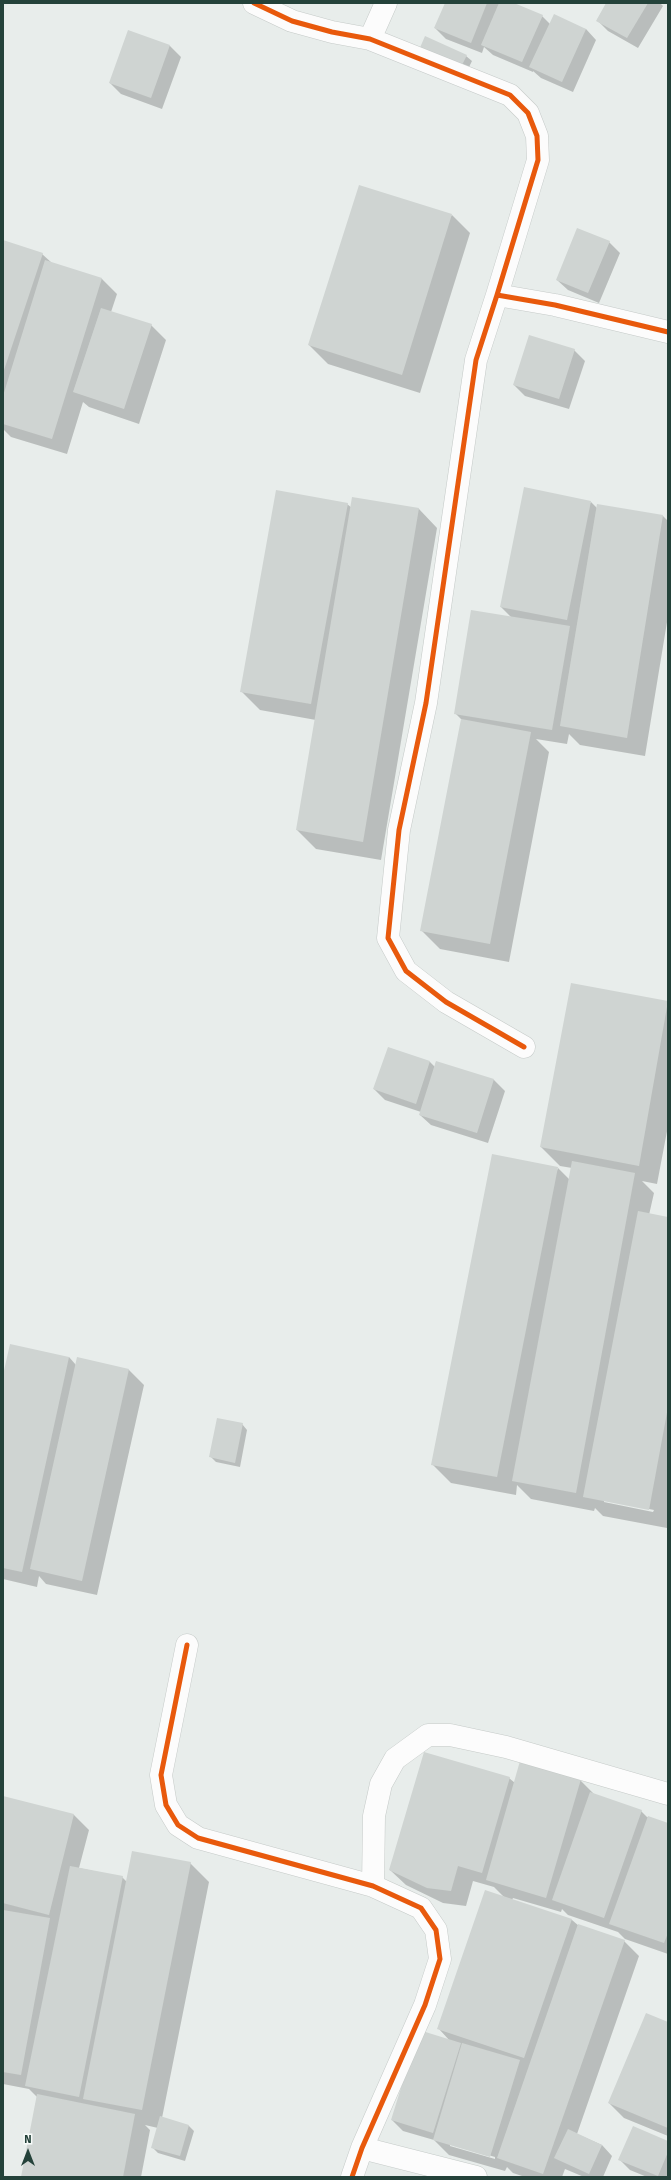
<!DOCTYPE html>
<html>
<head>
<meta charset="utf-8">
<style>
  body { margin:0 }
  #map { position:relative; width:671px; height:2180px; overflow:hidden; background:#e8edeb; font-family:"Fira Sans",sans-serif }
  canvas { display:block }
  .frame { position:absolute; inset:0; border:4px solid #24423a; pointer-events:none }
  .north { position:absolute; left:8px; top:2132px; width:40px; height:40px; -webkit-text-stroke:3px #f7fbf9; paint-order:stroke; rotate:0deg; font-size:11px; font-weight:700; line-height:16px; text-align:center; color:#24423a }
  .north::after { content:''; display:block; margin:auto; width:14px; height:18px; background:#24423a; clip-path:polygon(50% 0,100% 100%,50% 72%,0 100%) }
</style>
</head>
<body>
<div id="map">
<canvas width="671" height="2180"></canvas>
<div class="frame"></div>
<div class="north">N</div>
</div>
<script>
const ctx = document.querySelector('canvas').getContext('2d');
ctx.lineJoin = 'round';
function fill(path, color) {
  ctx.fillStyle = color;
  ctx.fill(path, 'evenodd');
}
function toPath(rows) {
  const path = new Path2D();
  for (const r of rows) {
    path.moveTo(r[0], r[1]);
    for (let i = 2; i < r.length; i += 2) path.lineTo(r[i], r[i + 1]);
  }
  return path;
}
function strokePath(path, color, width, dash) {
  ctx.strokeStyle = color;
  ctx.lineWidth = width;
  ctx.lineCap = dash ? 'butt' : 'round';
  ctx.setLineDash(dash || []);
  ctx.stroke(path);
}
const shadow = toPath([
  [446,3,512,3,542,16,550,24,586,29,596,40,573,92,541,78,533,71,533,72,493,55,484,47,482,53,446,39,435,28],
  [607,3,660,3,663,6,638,48,608,31,597,20],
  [129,31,170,46,181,57,162,109,121,94,110,83],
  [425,55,466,56,472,61,466,73],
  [452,215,470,233,420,393,328,364,309,345],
  [3,241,42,254,52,263,102,279,117,294,111,312,151,325,166,340,139,424,89,407,83,402,67,454,11,437,4,430,3,434],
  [609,242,620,253,599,303,568,290,557,280],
  [574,350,585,361,569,409,525,396,514,385],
  [591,502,597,508,663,516,668,521,668,616,645,756,580,745,569,734,567,744,536,739,549,752,509,962,440,949,421,930,462,720,455,713,511,617,501,607],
  [347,504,352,508,419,509,437,528,381,860,316,849,297,830,316,720,260,710,241,691],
  [572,984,668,1002,668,1126,657,1184,642,1181,654,1193,649,1215,668,1218,667,1528,603,1516,595,1508,594,1511,531,1499,517,1485,516,1495,451,1483,433,1465,558,1168,569,1179,572,1168,560,1166,541,1147],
  [604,1500,654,1510,653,1512,604,1502],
  [389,1048,430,1062,435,1067,436,1062,494,1080,505,1091,488,1143,431,1125,420,1115,421,1112,385,1100,374,1089],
  [69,1357,76,1365,78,1358,129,1370,144,1385,97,1595,46,1584,39,1576,37,1587,3,1579,3,1379],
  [242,1424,247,1430,240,1467,216,1462,211,1457],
  [509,1778,515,1783,580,1780,595,1795,641,1811,647,1817,668,1824,668,1954,625,1939,618,1932,568,1915,562,1909,561,1912,513,1898,512,1900,572,1920,579,1926,624,1941,639,1956,577,2134,602,2145,612,2156,603,2177,584,2177,565,2169,562,2177,525,2177,513,2173,507,2167,505,2171,449,2155,434,2140,403,2131,392,2120,450,2041,439,2029,504,1897,494,1887,473,1881,466,1906,443,1903,406,1885,390,1870],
  [450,2144,495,2157,495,2159,450,2146],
  [3,1797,74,1815,89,1830,79,1868,122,1877,127,1882,190,1863,209,1882,162,2118,189,2126,194,2131,185,2161,158,2153,152,2147,158,2128,145,2125,150,2130,141,2177,22,2177,37,2097,29,2089,3,2084],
  [668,2023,668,2136,624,2118,609,2103],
  [668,2142,668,2177,647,2177,630,2170,619,2159]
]);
const building = toPath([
  [445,3,487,3,471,43,434,28],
  [499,3,514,3,543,15,522,62,481,45],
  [606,3,648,3,627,38,596,21],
  [554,14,586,29,562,82,529,67],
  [128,30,170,45,151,98,109,83],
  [425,36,467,55,460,69,419,50],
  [359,185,452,214,402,375,308,345],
  [577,228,610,241,588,293,556,280],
  [3,240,43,253,3,373],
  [45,260,102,278,52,439,3,424,3,396],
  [101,308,152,324,124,409,73,392],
  [529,335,575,349,559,399,513,385],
  [524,487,591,501,567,620,500,607],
  [276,490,348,503,311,704,240,692],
  [352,497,419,508,363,842,296,830],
  [597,504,663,515,627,738,560,726],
  [471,610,570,626,552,730,454,714],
  [461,719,531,732,490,944,420,931],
  [571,983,668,1001,639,1166,540,1147],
  [388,1047,430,1061,416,1104,373,1089],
  [436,1061,494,1079,477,1133,419,1115],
  [492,1154,558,1167,497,1477,431,1465],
  [572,1161,635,1173,576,1493,512,1481],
  [638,1211,668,1217,668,1407,649,1510,583,1497],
  [10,1344,69,1357,22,1572,3,1568,3,1375],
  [77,1357,129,1369,82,1581,30,1569],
  [217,1418,243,1423,235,1463,209,1457],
  [424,1752,510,1777,482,1873,458,1866,451,1891,427,1888,389,1870],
  [520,1761,581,1779,546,1898,486,1880],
  [590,1792,642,1810,604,1918,552,1900],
  [3,1796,74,1814,49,1915,3,1903],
  [648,1816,668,1823,668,1933,664,1943,609,1924],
  [132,1851,191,1862,142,2110,83,2099],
  [70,1866,123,1876,79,2097,25,2086],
  [485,1890,572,1919,524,2058,437,2029],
  [3,1910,50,1918,21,2075,3,2072],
  [578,1924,625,1940,543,2174,497,2158],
  [646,2013,668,2022,668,2128,608,2103],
  [419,2030,461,2043,433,2133,391,2120],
  [462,2043,520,2060,490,2157,433,2140],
  [37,2094,135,2114,123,2177,21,2177],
  [160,2116,189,2125,180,2156,151,2148],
  [633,2126,668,2141,668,2152,658,2176,618,2160],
  [568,2129,602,2145,589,2174,554,2158]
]);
const street = toPath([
  [254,3,292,21,332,32,370,39,510,95,528,113,537,136,538,160,497,295,555,305,668,332],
  [370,39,386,3],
  [497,295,476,360,426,703,399,830,388,938,406,971,446,1002,524,1047],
  [187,1645,161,1775,166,1805,178,1825,198,1838,373,1886,421,1908,436,1930,440,1959,425,2005,362,2148,352,2177],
  [373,1886,374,1816,381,1784,395,1759,428,1735,450,1735,506,1747,668,1794],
  [362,2148,476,2177]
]);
const cycleway = toPath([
  [254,3,292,21,332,32,370,39,510,95,528,113,537,136,538,160,497,295,555,305,668,332],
  [497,295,476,360,426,703,399,830,388,938,406,971,446,1002,524,1047],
  [187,1645,161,1775,166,1805,178,1825,198,1838,373,1886,421,1908,436,1930,440,1959,425,2005,362,2148,352,2177]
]);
fill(shadow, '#0003');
fill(building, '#cfd4d2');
strokePath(street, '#c5cac8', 23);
strokePath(street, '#fcfcfc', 22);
strokePath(cycleway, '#e8590c', 5);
</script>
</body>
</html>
